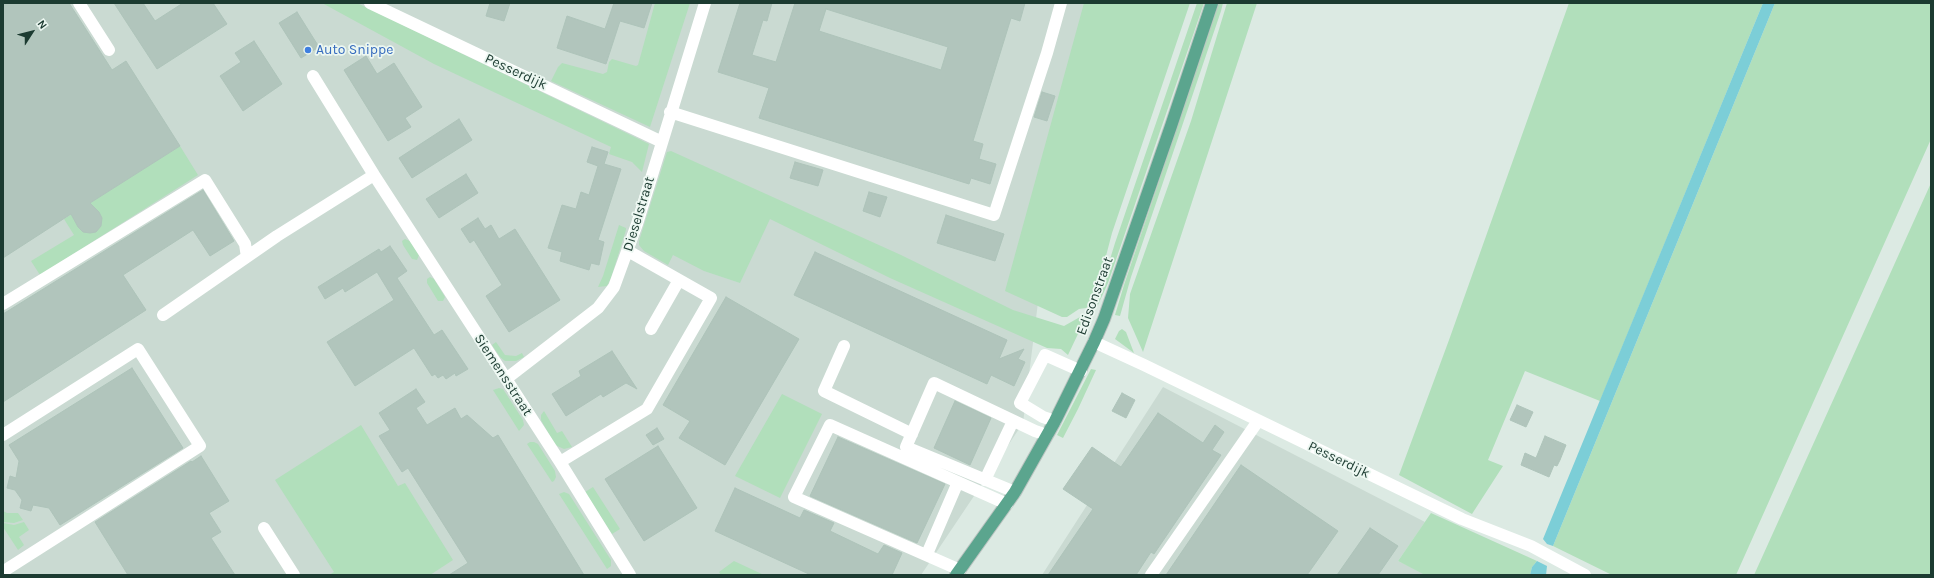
<!DOCTYPE html>
<html>
<head>
<meta charset="utf-8">
<style>
  body { margin:0 }
  #map { position:relative; width:1934px; height:578px; overflow:hidden; background:#dceae3; font-family:Karla,sans-serif }
  canvas { display:block }
  .frame { position:absolute; inset:0; border:4px solid #1c3b31; pointer-events:none }
  .north { position:absolute; left:12px; top:12px; width:40px; height:40px; -webkit-text-stroke:3px #ecf7f1; paint-order:stroke; rotate:54deg; font-size:11px; font-weight:700; line-height:16px; text-align:center; color:#1c3b31 }
  .north::after { content:''; display:block; margin:auto; width:14px; height:18px; background:#1c3b31; clip-path:polygon(50% 0,100% 100%,50% 72%,0 100%) }
</style>
</head>
<body>
<div id="map">
<canvas width="1934" height="578"></canvas>
<div class="frame"></div>
<div class="north">N</div>
</div>
<script>
const ctx = document.querySelector('canvas').getContext('2d');
ctx.lineJoin = 'round';
function fill(path, color) {
  ctx.fillStyle = color;
  ctx.fill(path, 'evenodd');
}
function toPath(rows) {
  const path = new Path2D();
  for (const r of rows) {
    path.moveTo(r[0], r[1]);
    for (let i = 2; i < r.length; i += 2) path.lineTo(r[i], r[i + 1]);
  }
  return path;
}
function strokePath(path, color, width, dash) {
  ctx.strokeStyle = color;
  ctx.lineWidth = width;
  ctx.lineCap = dash ? 'butt' : 'round';
  ctx.setLineDash(dash || []);
  ctx.stroke(path);
}
function label(font, color, halo, rows, align = 'center') {
  ctx.font = font + ' Karla,sans-serif';
  ctx.lineWidth = 3.5;
  ctx.setLineDash([]);
  ctx.textBaseline = 'middle';
  ctx.strokeStyle = halo;
  ctx.fillStyle = color;
  for (const [text, x, y, turn = 0] of rows) {
    ctx.save();
    ctx.translate(x, y);
    ctx.rotate((+turn || 0) * Math.PI / 180);
    ctx.textAlign = isNaN(turn) ? turn : align;
    if (halo) ctx.strokeText(text, 0, 0);
    ctx.fillText(text, 0, 0);
    ctx.restore();
  }
}
const built = toPath([
  [3,3,1104,3,1046,238,1023,423,921,575,3,575],
  [1163,387,1425,522,1398,561,1427,575,1042,575]
]);
const green = toPath([
  [322,3,357,3,649,144,642,172,632,162,609,154,611,147,434,64],
  [655,3,690,3,650,127,551,81,558,67,562,63,603,74,607,72,609,62,612,59,636,66,638,65],
  [1084,3,1190,3,1112,233,1101,275,1090,306,1086,308,1079,309,1067,317,1062,317,1005,291],
  [1197,3,1204,3,1108,283,1097,307,1095,308,1115,243],
  [1219,3,1223,3,1221,11,1131,277,1120,316,1115,315,1124,285],
  [1227,3,1257,3,1143,352,1128,318,1130,294,1191,121],
  [1569,3,1763,3,1600,401,1525,371,1488,460,1503,466,1472,514,1399,475,1449,340],
  [1775,3,1931,3,1931,139,1736,575,1612,575,1553,546],
  [180,146,198,175,40,275,31,261,74,235,64,219],
  [671,151,901,255,1013,310,1064,326,1080,317,1083,315,1086,317,1068,355,1061,349,1047,348,890,278,770,219,740,283,704,271,673,255,668,265,644,251,639,245,639,241,667,152],
  [1931,183,1931,575,1754,575,1839,387],
  [619,225,626,228,626,230,611,278,607,286,598,287,603,276],
  [405,239,410,241,419,255,417,260,412,259,403,245,402,241],
  [430,277,434,279,445,297,443,301,438,301,427,283,427,279],
  [1122,329,1126,332,1134,353,1115,339,1119,331],
  [496,342,505,355,516,356,522,353,524,357,516,361,505,361,500,357,492,345],
  [1091,369,1096,370,1078,409,1063,438,1057,435],
  [499,388,503,389,523,420,524,425,519,431,493,390],
  [782,394,822,414,780,498,735,476],
  [544,411,557,433,562,431,572,447,564,449,555,445,541,420,541,415],
  [361,425,398,486,405,483,453,560,430,575,329,575,334,572,275,480],
  [530,442,534,442,538,444,555,471,556,477,554,481,552,482,527,444],
  [593,487,620,529,612,534,585,492],
  [564,492,569,494,611,560,611,566,607,569,559,494],
  [3,511,7,513,18,513,23,520,14,523,3,522],
  [1431,513,1537,561,1532,567,1530,575,1425,575,1398,561],
  [24,522,29,530,19,537,24,545,18,550,3,527,3,523,14,525],
  [734,561,764,575,721,575,719,572]
]);
const water = toPath([
  [1763,3,1775,3,1553,546,1547,544,1543,539],
  [1537,561,1547,566,1546,575,1530,575,1532,567]
]);
const building = toPath([
  [3,3,69,3,112,70,126,61,180,146,90,203,99,212,102,218,101,226,96,232,90,233,83,232,78,227,71,214,3,258,3,3],
  [114,3,143,3,155,21,183,3,213,3,227,24,157,69,114,3],
  [490,3,510,3,504,21,486,16,490,3],
  [614,3,652,3,644,28,620,21,606,64,557,48,567,16,605,29,614,3],
  [740,3,772,3,767,21,763,20,752,55,776,62,795,3,1025,3,1020,21,1011,18,973,141,983,144,979,159,996,164,990,184,971,178,969,184,759,118,769,88,718,72,740,3],
  [826,9,948,47,941,70,819,31,826,9],
  [297,12,319,47,301,58,279,23,297,12],
  [254,41,282,84,243,111,220,76,241,62,235,53,254,41],
  [366,56,377,74,394,63,422,107,405,118,411,127,388,141,344,70,366,56],
  [1042,92,1055,96,1047,121,1034,117,1042,92],
  [459,119,472,140,412,178,399,158,459,119],
  [592,147,608,152,604,164,621,169,598,240,604,242,599,265,591,263,589,270,560,261,562,252,548,248,562,205,576,209,581,192,589,195,598,166,587,162,592,147],
  [795,162,823,170,818,186,790,178,795,162],
  [466,174,478,193,439,218,426,199,466,174],
  [203,190,234,241,210,256,193,230,123,275,146,310,3,402,3,314,203,190],
  [869,192,887,197,880,217,863,211,869,192],
  [946,215,1004,234,995,261,937,243,946,215],
  [478,218,485,229,491,225,499,239,515,229,560,300,509,332,486,296,502,285,474,240,470,243,461,229,478,218],
  [390,246,407,271,397,278,434,335,442,330,468,369,456,376,455,373,446,379,443,375,438,378,435,374,432,376,414,348,355,386,327,342,394,300,377,272,345,292,343,288,325,299,318,287,379,249,381,252,390,246],
  [815,252,1007,340,999,359,1024,349,1018,359,1025,362,1014,386,991,375,987,384,794,295,815,252],
  [726,297,799,339,725,465,679,438,690,421,663,405,726,297],
  [612,351,637,389,626,383,603,397,601,394,566,416,552,394,581,376,579,371,612,351],
  [132,368,183,448,60,525,49,508,33,505,31,511,20,508,22,500,15,490,7,488,10,476,16,478,19,461,9,445,132,368],
  [416,389,425,402,416,408,427,425,455,408,461,419,467,415,493,438,498,435,584,575,449,575,468,563,408,468,402,472,379,436,390,430,379,413,416,389],
  [1122,393,1135,400,1126,418,1112,411,1122,393],
  [955,401,991,418,970,465,934,448,955,401],
  [1517,405,1533,412,1526,427,1510,420,1517,405],
  [1158,413,1203,443,1215,425,1224,432,1212,450,1221,455,1154,554,1151,552,1136,575,1048,575,1093,509,1063,489,1092,447,1121,467,1158,413],
  [657,428,664,439,653,445,646,435,657,428],
  [1545,436,1566,445,1560,460,1557,466,1554,465,1549,477,1521,465,1525,453,1536,458,1545,436],
  [838,437,945,484,917,543,810,496,838,437],
  [658,446,697,508,644,541,605,479,658,446],
  [201,456,229,501,209,513,221,532,211,538,235,575,128,575,95,522,191,461,192,462,201,456],
  [1241,465,1338,531,1307,575,1166,575,1241,465],
  [735,488,800,518,804,510,834,523,830,531,878,554,884,545,902,553,892,575,811,575,715,531,735,488],
  [1370,528,1398,546,1378,575,1337,575,1370,528]
]);
const minor = toPath([
  [79,3,109,50],
  [370,3,662,142],
  [313,76,374,175,560,462,630,575],
  [670,112,994,215,1047,53,1061,3],
  [3,304,205,180,245,244,247,257],
  [163,315,277,236,374,175],
  [651,329,679,280],
  [1094,342,1144,365,1462,519,1531,546,1585,575],
  [844,346,824,391,912,434],
  [506,379,598,308,614,287,637,224,705,3],
  [1055,421,1043,417,1020,403,1045,355,1081,371],
  [3,435,138,349,200,446,7,569],
  [560,462,647,409,711,298,628,251],
  [985,480,1013,421],
  [1015,492,906,447,934,383,1035,431,1047,435],
  [264,528,294,575],
  [927,554,958,482],
  [960,570,794,497,830,425,1007,504],
  [1151,575,1258,421]
]);
const major = toPath([
  [956,575,1015,492,1055,421,1094,342,1104,319,1171,126,1212,3]
]);
const markers = [
  [308,50,4,"#3f7fe0"]
];
const shopNames = [
  ["Auto Snippe",316,50]
];
const streetNames = [
  ["Pesserdijk",516,72,25],
  ["Dieselstraat",639,214,-73],
  ["Edisonstraat",1095,296,-70],
  ["Siemensstraat",503,375,57],
  ["Pesserdijk",1339,460,26]
];
fill(built, '#cadad2');
fill(green, '#b1dfbb');
fill(water, '#7cced7');
fill(building, '#b1c5bc');
strokePath(building, '#aec4ba', 1);
strokePath(major, '#bbc4c1', 14);
strokePath(minor, '#fff', 12);
strokePath(major, '#5ba58e', 12);
for (const [x, y, r, color] of markers) {
  const dot = new Path2D();
  dot.arc(x, y, r, 0, 2 * Math.PI);
  ctx.fillStyle = color;
  ctx.fill(dot);
  strokePath(dot, '#ecf7f1', 1.5);
}
label('14px', '#366cbe', '#ecf7f1', shopNames, 'left');
label('14px', '#1c3b31', '#ecf7f1', streetNames);
</script>
</body>
</html>
